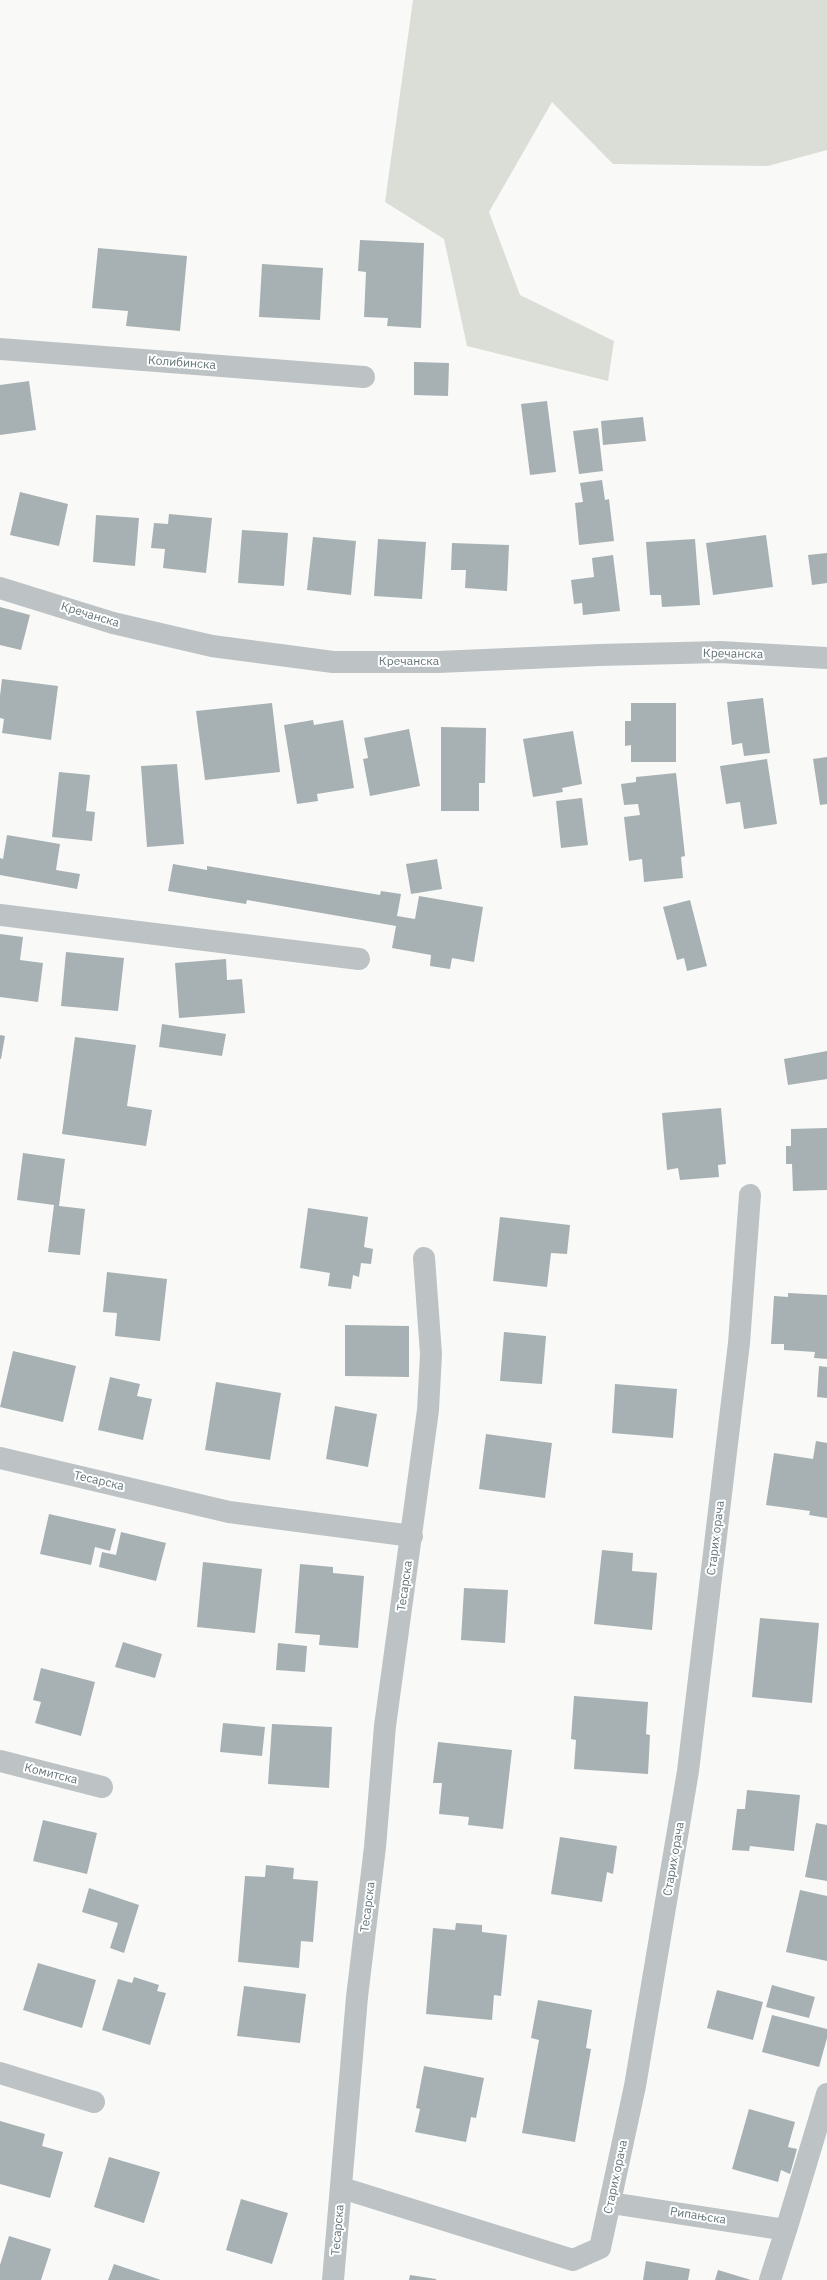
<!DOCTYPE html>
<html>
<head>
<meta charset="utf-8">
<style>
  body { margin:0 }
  canvas { display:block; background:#f9f9f8 }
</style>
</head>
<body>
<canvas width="827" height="2280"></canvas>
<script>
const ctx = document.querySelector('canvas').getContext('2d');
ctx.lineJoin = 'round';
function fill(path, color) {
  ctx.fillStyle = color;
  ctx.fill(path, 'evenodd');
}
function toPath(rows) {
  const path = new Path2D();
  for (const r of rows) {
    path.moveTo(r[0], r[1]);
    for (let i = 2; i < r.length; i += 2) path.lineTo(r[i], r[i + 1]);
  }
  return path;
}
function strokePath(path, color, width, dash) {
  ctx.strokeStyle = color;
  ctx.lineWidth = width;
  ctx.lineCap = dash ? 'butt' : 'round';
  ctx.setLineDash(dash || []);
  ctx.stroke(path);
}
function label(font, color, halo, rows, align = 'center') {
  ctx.font = font + ' "IBM Plex Sans",sans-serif';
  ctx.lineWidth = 4;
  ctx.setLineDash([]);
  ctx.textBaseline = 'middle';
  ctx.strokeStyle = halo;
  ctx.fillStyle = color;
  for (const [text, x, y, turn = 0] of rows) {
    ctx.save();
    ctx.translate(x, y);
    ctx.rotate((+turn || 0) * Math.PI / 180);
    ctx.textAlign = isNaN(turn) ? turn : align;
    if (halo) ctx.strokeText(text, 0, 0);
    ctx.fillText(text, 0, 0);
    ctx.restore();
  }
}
const green = toPath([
  [413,0,827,0,827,150,768,166,613,164,552,102,489,212,520,295,614,341,608,381,467,346,444,239,385,202]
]);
const building = toPath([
  [360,240,424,243,421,328,387,326,388,318,364,317,366,272,358,271],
  [98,248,187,256,180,331,126,326,128,311,92,308],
  [262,264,323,268,320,320,259,317],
  [414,362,449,363,448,396,414,395],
  [29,381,36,430,0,435,0,385],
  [547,401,556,472,530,475,521,404],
  [643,417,646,441,603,445,601,421],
  [598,428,603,471,579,474,573,431],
  [602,480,605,500,609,499,614,541,579,545,575,503,583,502,580,483],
  [20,492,68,504,59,546,10,535],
  [169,514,212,518,206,573,163,568,165,549,151,548,154,523,168,524],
  [96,515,139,518,135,566,93,562],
  [242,530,288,533,284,586,238,583],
  [766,535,773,587,713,595,706,543],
  [313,537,356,541,351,595,307,590],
  [378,539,426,542,422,599,374,596],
  [695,539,700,605,662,607,661,595,650,595,646,542],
  [452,543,509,545,507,591,465,588,466,570,451,570],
  [827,553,827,583,812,585,808,555],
  [613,555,620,611,583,615,582,603,574,604,571,580,594,577,592,558],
  [0,607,30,615,21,650,0,645],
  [2,679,58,686,51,740,2,733,4,719,0,718,0,696],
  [763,698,770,753,744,756,742,743,732,745,727,702],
  [272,703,280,772,205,780,196,711],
  [631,703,676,703,676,762,631,762,631,745,625,746,625,721,631,721],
  [313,720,314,725,343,720,354,788,317,794,318,801,297,804,284,725],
  [441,727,486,728,485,783,479,783,479,811,441,811],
  [409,729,420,786,370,796,363,759,368,758,364,738],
  [573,731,582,784,562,788,563,792,533,797,523,739],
  [827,757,827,804,820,805,813,759],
  [767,759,777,824,744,829,740,802,726,804,720,766],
  [177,764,184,844,147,847,141,766],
  [59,772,90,775,86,811,95,812,92,841,52,837],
  [676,773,685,856,681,857,683,878,644,882,642,859,629,861,624,817,640,815,638,804,624,805,621,784,636,782,636,777],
  [582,798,588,845,561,848,556,801],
  [7,835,60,844,56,870,80,874,77,889,0,875,0,858,3,859],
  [437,859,442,889,411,894,406,864],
  [173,864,207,870,207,866,380,895,381,891,401,894,397,916,415,919,419,896,483,907,474,962,452,958,450,969,430,966,431,955,392,948,396,926,247,900,246,904,168,891],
  [690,900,707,966,687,971,684,958,677,960,663,907],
  [0,934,23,937,20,960,43,963,38,1002,0,997],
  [66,952,124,958,118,1011,61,1006],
  [226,959,227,980,242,979,245,1013,179,1018,175,963],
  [162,1024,226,1034,222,1056,159,1047],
  [0,1035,5,1036,1,1059,0,1059],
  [75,1037,136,1045,127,1106,152,1110,146,1146,62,1134],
  [827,1051,827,1079,788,1085,784,1059],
  [721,1108,726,1164,718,1165,719,1177,680,1180,678,1168,667,1170,662,1113],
  [827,1128,827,1190,793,1191,792,1164,786,1164,786,1146,791,1146,791,1129],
  [23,1153,65,1159,59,1206,85,1209,80,1255,48,1252,54,1205,17,1200],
  [308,1208,368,1217,364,1247,373,1249,371,1264,361,1263,359,1277,353,1275,351,1289,328,1286,330,1273,300,1268],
  [500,1217,570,1225,567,1254,551,1253,547,1287,493,1281],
  [107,1272,167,1279,160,1341,115,1336,117,1313,103,1312],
  [788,1293,827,1295,827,1359,814,1358,815,1352,784,1350,784,1344,771,1344,774,1296,788,1297],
  [345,1325,409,1326,409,1377,345,1376],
  [504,1332,546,1336,542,1384,500,1381],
  [13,1351,76,1366,63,1422,0,1407],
  [819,1366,827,1367,827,1398,817,1397],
  [110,1377,140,1384,137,1396,152,1399,143,1440,98,1430],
  [216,1382,281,1393,270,1460,205,1450],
  [615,1384,677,1389,673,1438,612,1433],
  [335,1406,377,1414,368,1467,326,1459],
  [486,1434,552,1443,545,1498,479,1489],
  [816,1441,827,1443,827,1518,809,1515,810,1511,766,1505,774,1453,813,1459],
  [49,1514,116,1529,110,1551,95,1547,91,1565,40,1554],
  [121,1532,166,1543,156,1581,99,1567,102,1552,116,1555],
  [602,1550,633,1553,632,1571,657,1573,652,1630,594,1624],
  [203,1562,262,1569,255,1633,197,1627],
  [300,1564,333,1567,333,1573,364,1576,358,1648,319,1645,320,1635,295,1633],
  [464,1588,508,1590,505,1643,461,1640],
  [760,1618,819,1623,812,1703,752,1697],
  [123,1642,162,1654,155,1678,115,1667],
  [278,1643,307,1646,305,1672,276,1670],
  [41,1668,95,1682,81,1736,35,1723,41,1702,33,1700],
  [574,1696,648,1702,646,1734,650,1735,648,1774,574,1769,576,1740,571,1739],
  [223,1723,265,1727,262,1756,220,1752],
  [272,1724,332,1727,329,1788,268,1784],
  [438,1742,512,1750,503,1829,468,1825,469,1817,439,1814,442,1783,433,1783],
  [747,1790,800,1795,794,1851,750,1846,749,1851,732,1850,737,1809,745,1809],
  [43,1820,97,1833,87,1874,33,1861],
  [816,1823,827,1825,827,1881,805,1877],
  [560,1837,617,1846,613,1874,607,1872,602,1902,551,1894],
  [266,1865,294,1868,293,1879,318,1881,313,1942,301,1941,299,1968,238,1962,245,1876,265,1877],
  [89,1888,139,1905,124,1953,110,1948,118,1923,82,1912],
  [800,1890,827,1896,827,1961,786,1952],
  [456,1923,482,1925,482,1932,507,1935,501,1996,494,1995,492,2020,426,2014,433,1928,455,1930],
  [38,1963,96,1980,82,2028,23,2010],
  [134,1977,159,1985,157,1991,166,1993,150,2045,102,2030,118,1979,132,1983],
  [772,1985,815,1997,809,2018,766,2007],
  [244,1986,306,1994,300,2043,237,2036],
  [717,1990,763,2002,753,2040,707,2028],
  [538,2000,592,2010,586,2048,591,2049,575,2142,522,2133,539,2040,531,2038],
  [772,2015,827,2029,827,2038,819,2067,762,2052],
  [424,2066,484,2078,476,2118,471,2117,466,2142,415,2132,420,2109,416,2108],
  [749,2109,795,2122,788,2147,797,2149,790,2174,781,2170,778,2182,732,2169],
  [0,2121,45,2134,42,2146,63,2152,50,2198,0,2184],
  [109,2157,160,2172,144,2223,94,2207],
  [241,2199,288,2213,272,2264,226,2250],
  [9,2236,51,2249,41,2280,0,2280,0,2265],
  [646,2261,690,2269,688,2280,643,2280],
  [114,2264,161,2280,108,2280],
  [718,2270,751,2280,715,2280],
  [410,2275,436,2279,436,2280,409,2280]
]);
const minor = toPath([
  [0,349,364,377],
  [0,588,113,623,212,646,333,662,438,662,599,655,720,652,827,658],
  [0,915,359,959],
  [0,1458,229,1512,412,1536],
  [0,1761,102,1787],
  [0,2073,94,2102],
  [342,2188,573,2260,600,2248,635,2086,688,1771,739,1343,750,1195],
  [611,2203,786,2230,770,2280],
  [786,2230,827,2094],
  [333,2280,357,1997,375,1847,385,1726,428,1410,431,1354,424,1258]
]);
const streetNames = [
  ["Колибинска",182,363,4],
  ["Кречанска",90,615,17],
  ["Кречанска",733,654,1],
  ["Кречанска",409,662],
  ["Тесарска",99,1481,13],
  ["Старих орача",716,1538,-83],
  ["Тесарска",405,1586,-82],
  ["Комитска",51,1774,14],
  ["Старих орача",674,1859,-80],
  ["Тесарска",368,1907,-83],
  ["Старих орача",616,2177,-78],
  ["Рипањска",698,2216,9],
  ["Тесарска",338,2230,-85]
];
fill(green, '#dbded7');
fill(building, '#a7b1b3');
strokePath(minor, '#bdc3c5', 22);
label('12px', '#647478', '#fff', streetNames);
</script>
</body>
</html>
